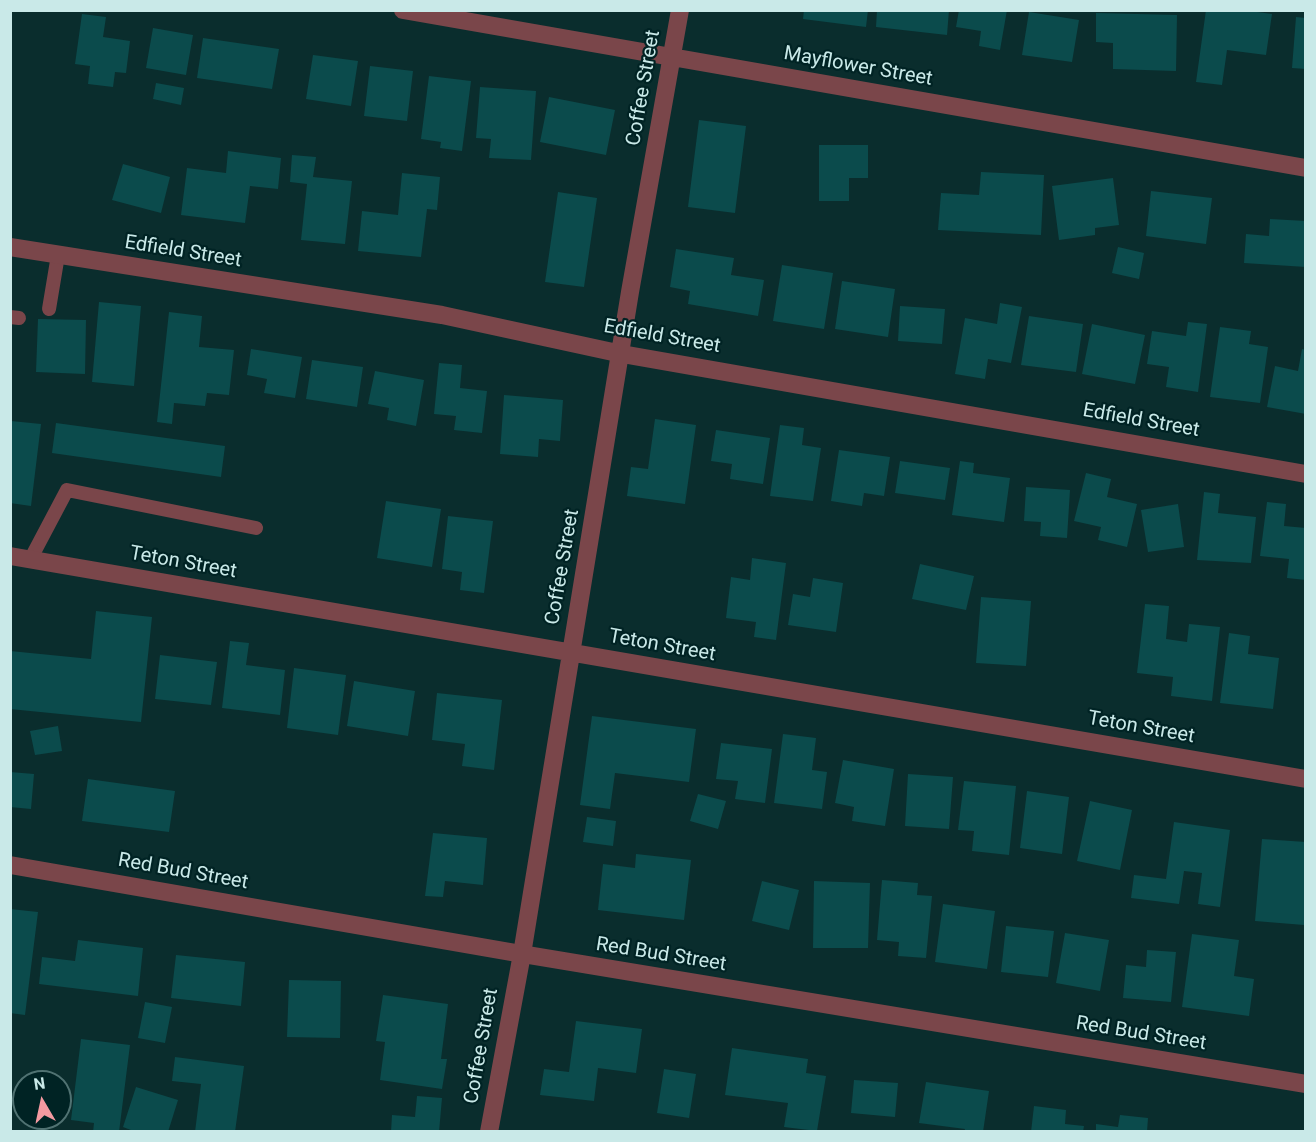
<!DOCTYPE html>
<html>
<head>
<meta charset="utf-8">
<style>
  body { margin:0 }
  #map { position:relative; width:1316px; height:1142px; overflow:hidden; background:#0a2d2d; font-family:Roboto,sans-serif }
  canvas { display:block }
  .frame { position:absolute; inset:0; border:12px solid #c9e9e8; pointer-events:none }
  .north { position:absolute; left:12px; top:1070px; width:60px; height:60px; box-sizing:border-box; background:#002324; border:2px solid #507272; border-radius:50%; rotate:351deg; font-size:16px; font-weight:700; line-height:24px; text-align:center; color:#c9e9e8 }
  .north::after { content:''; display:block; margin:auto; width:21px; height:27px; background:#f49aa1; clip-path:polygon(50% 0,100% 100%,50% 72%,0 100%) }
</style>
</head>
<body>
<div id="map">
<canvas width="1316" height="1142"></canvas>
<div class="frame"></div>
<div class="north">N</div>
</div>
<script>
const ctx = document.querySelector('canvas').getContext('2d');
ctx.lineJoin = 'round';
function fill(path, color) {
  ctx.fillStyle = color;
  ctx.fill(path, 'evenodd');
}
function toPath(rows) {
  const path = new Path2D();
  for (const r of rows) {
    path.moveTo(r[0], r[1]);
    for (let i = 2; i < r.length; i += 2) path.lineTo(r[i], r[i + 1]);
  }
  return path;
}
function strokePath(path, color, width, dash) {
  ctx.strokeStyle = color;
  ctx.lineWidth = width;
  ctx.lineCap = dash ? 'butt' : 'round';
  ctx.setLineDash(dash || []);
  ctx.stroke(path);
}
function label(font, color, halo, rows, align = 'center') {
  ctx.font = font + ' Roboto,sans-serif';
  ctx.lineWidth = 4.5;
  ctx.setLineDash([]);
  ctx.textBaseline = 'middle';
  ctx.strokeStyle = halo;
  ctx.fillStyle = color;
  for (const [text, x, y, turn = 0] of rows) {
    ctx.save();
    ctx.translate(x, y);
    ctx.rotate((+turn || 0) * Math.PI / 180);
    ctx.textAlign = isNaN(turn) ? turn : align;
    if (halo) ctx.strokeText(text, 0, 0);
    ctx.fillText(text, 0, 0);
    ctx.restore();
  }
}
const building = toPath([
  [804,10,868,10,866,27,803,19],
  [877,10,949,10,947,35,876,27],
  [959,10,1007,10,1000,50,979,46,981,31,956,27],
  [1206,10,1243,10,1272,14,1266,55,1227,50,1222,85,1196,82],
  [1029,12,1079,20,1072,62,1022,55],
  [1096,13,1177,15,1176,71,1113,69,1113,43,1096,42],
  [82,14,106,17,103,37,130,41,126,73,115,72,113,87,88,84,90,66,75,64],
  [1296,17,1306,18,1306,69,1292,68],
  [153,28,193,35,186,75,146,68],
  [203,38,279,49,272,89,197,78],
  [313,55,358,61,351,106,306,99],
  [370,66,413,71,407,121,364,116],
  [429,76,471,81,462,151,440,148,441,142,421,139],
  [156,83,184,88,181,105,153,99],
  [480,87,536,91,531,160,489,158,491,139,476,138],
  [549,97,615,110,606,155,540,142],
  [699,120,746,126,735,213,688,207],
  [819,145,868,145,868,178,849,178,849,201,819,201],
  [228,151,281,158,278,189,250,186,245,223,181,215,187,168,226,173],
  [292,155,316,157,313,177,352,181,345,244,301,240,307,184,290,182],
  [123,164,170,177,161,213,112,200],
  [981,172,1044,175,1041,235,938,230,941,193,979,195],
  [402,173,440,177,437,210,427,209,421,257,358,251,362,211,398,215],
  [1113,178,1119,225,1095,228,1095,235,1059,240,1052,186],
  [1151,191,1212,198,1206,244,1146,236],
  [558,192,597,198,584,287,545,282],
  [1270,219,1306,221,1306,267,1244,263,1246,234,1269,236],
  [1118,247,1144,253,1139,279,1112,273],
  [676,249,734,258,731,275,764,280,758,316,688,304,690,291,670,287],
  [782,265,833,273,824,329,773,321],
  [842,281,895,289,888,337,835,329],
  [99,302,141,306,134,386,92,382],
  [1000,303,1022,307,1011,363,988,359,985,379,955,374,965,318,997,324],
  [900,306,945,309,942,344,898,341],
  [169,312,202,316,199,347,234,350,229,395,207,393,205,406,174,403,172,424,157,422],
  [1029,316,1083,324,1076,372,1021,365],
  [38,319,86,320,85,374,36,372],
  [1188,322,1207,324,1198,392,1166,387,1169,367,1147,364,1152,331,1186,336],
  [1092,324,1145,335,1135,384,1082,374],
  [1220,327,1251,331,1249,344,1268,347,1260,403,1210,397],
  [251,349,302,357,295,398,264,393,267,379,247,375],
  [1302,349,1306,350,1306,414,1267,407,1275,366,1298,371],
  [312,360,363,367,357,407,306,399],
  [439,363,462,365,460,388,487,391,482,433,454,430,456,416,434,414],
  [375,371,424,380,416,426,387,420,389,408,368,404],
  [504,395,563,400,560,441,539,439,538,457,500,454],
  [655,419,696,425,685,504,627,496,631,467,648,469],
  [11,421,41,424,31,506,10,503],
  [56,423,225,446,221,477,52,453],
  [780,425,804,428,802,445,821,448,813,501,770,496],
  [716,430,770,438,763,484,730,479,732,464,711,461],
  [839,450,890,457,884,496,864,493,862,506,831,501],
  [900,461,950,468,945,500,895,493],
  [960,461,974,463,973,473,1010,478,1004,522,952,515],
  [1086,473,1111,479,1107,497,1137,504,1127,547,1098,540,1101,527,1074,521],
  [1026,487,1070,490,1067,538,1040,536,1041,522,1024,521],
  [1204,492,1220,494,1218,513,1256,517,1251,563,1197,560],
  [386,501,441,509,432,567,377,558],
  [1267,502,1286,504,1284,526,1306,528,1306,580,1287,578,1289,559,1260,556],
  [1178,504,1184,547,1148,552,1141,510],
  [448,516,493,521,484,593,460,590,462,572,442,569],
  [752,558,786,563,776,640,754,637,756,622,726,618,731,577,750,580],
  [920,564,974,576,966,610,912,599],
  [813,578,843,583,836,632,788,625,793,594,810,597],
  [981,597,1031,601,1026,666,976,663],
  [1145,604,1169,606,1166,639,1187,642,1189,624,1220,627,1212,701,1171,696,1173,677,1137,673],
  [96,611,152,617,141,722,10,709,10,651,91,659],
  [1229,633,1250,636,1248,654,1279,658,1273,709,1220,703],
  [230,641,249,643,246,665,285,670,280,715,222,708],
  [160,655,217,662,211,705,155,699],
  [294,668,346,675,338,735,287,728],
  [354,681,415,691,408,736,347,726],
  [437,693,502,700,494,770,462,766,465,744,432,740],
  [592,716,696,729,689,782,615,773,610,809,580,805],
  [58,726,62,751,35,755,30,731],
  [783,734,816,738,812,770,827,772,822,809,774,803],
  [721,743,772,749,765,803,735,799,738,781,716,779],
  [843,760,894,769,885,826,852,821,854,807,835,803],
  [10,772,34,774,31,809,10,807],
  [908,774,953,777,949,829,905,826],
  [88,779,175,791,169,832,82,821],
  [964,781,1016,786,1009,855,972,851,974,831,958,830],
  [1027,791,1069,797,1062,854,1020,848],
  [698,794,726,801,718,829,690,821],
  [1090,801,1132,810,1120,870,1077,861],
  [587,817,616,821,613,846,583,842],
  [1174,822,1230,830,1220,907,1198,904,1202,873,1184,871,1179,904,1131,898,1134,875,1166,879],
  [433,833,487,838,483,885,445,881,443,897,425,896],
  [1262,839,1306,842,1304,925,1255,921],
  [636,854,691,860,684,920,598,910,603,864,635,868],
  [882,880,918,883,917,895,932,896,926,958,898,956,899,942,877,940],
  [762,881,799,890,789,930,752,921],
  [814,881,870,883,868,948,813,948],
  [943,904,995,911,987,969,935,962],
  [10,909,38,912,25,1015,10,1013],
  [1006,926,1054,931,1048,977,1001,972],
  [1065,933,1109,940,1100,991,1056,983],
  [1192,934,1239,940,1234,976,1254,979,1249,1016,1182,1007],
  [78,940,143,948,138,996,39,984,42,957,75,961],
  [1147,950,1176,952,1171,1002,1123,998,1126,965,1146,967],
  [176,955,245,962,241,1006,171,998],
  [289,980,341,981,340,1038,287,1037],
  [383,995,448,1004,441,1059,447,1059,442,1089,380,1080,385,1042,376,1041],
  [145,1002,172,1007,165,1043,138,1038],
  [576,1021,642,1029,636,1073,598,1068,594,1101,540,1095,544,1069,569,1072],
  [81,1039,130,1045,119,1132,93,1132,94,1123,71,1120],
  [732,1048,808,1059,806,1073,826,1076,817,1131,784,1127,788,1103,725,1095],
  [175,1057,244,1066,235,1132,195,1132,201,1084,172,1081],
  [664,1069,696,1074,689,1118,657,1113],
  [25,1078,45,1081,45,1082,24,1082],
  [854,1080,898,1083,895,1117,851,1113],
  [926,1082,989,1091,983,1132,964,1132,965,1129,919,1123],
  [60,1083,66,1084,61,1112,60,1112],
  [136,1087,178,1100,168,1132,136,1132,123,1127],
  [23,1090,24,1090,24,1117,19,1116],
  [417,1096,442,1098,439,1132,391,1132,392,1115,415,1117],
  [1034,1106,1066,1110,1065,1124,1084,1126,1083,1132,1031,1132],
  [1120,1115,1148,1118,1147,1132,1096,1132,1096,1124,1118,1127],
  [38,1118,60,1118,60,1123]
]);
const service = toPath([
  [49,309,58,255],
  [10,317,19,318],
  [30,560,67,490,256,528]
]);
const minor = toPath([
  [403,10,1306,168],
  [10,247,442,315,622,354,1306,474],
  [10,556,1306,779],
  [10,865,522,954,1306,1084],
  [489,1132,522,954,630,292,680,10]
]);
const streetNames = [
  ["Mayflower Street",858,67,10],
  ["Coffee Street",644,88,-80],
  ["Edfield Street",183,252,9],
  ["Edfield Street",662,337,10],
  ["Edfield Street",1141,421,10],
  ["Teton Street",183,563,10],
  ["Coffee Street",563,567,-80],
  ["Teton Street",662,646,10],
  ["Teton Street",1141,728,10],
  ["Red Bud Street",183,872,10],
  ["Red Bud Street",661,955,9],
  ["Red Bud Street",1141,1034,9],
  ["Coffee Street",482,1046,-80]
];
fill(building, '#0b4b4c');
strokePath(service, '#7a464a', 14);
strokePath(minor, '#7a464a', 18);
label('20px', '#c9e9e8', '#002324', streetNames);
</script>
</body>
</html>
